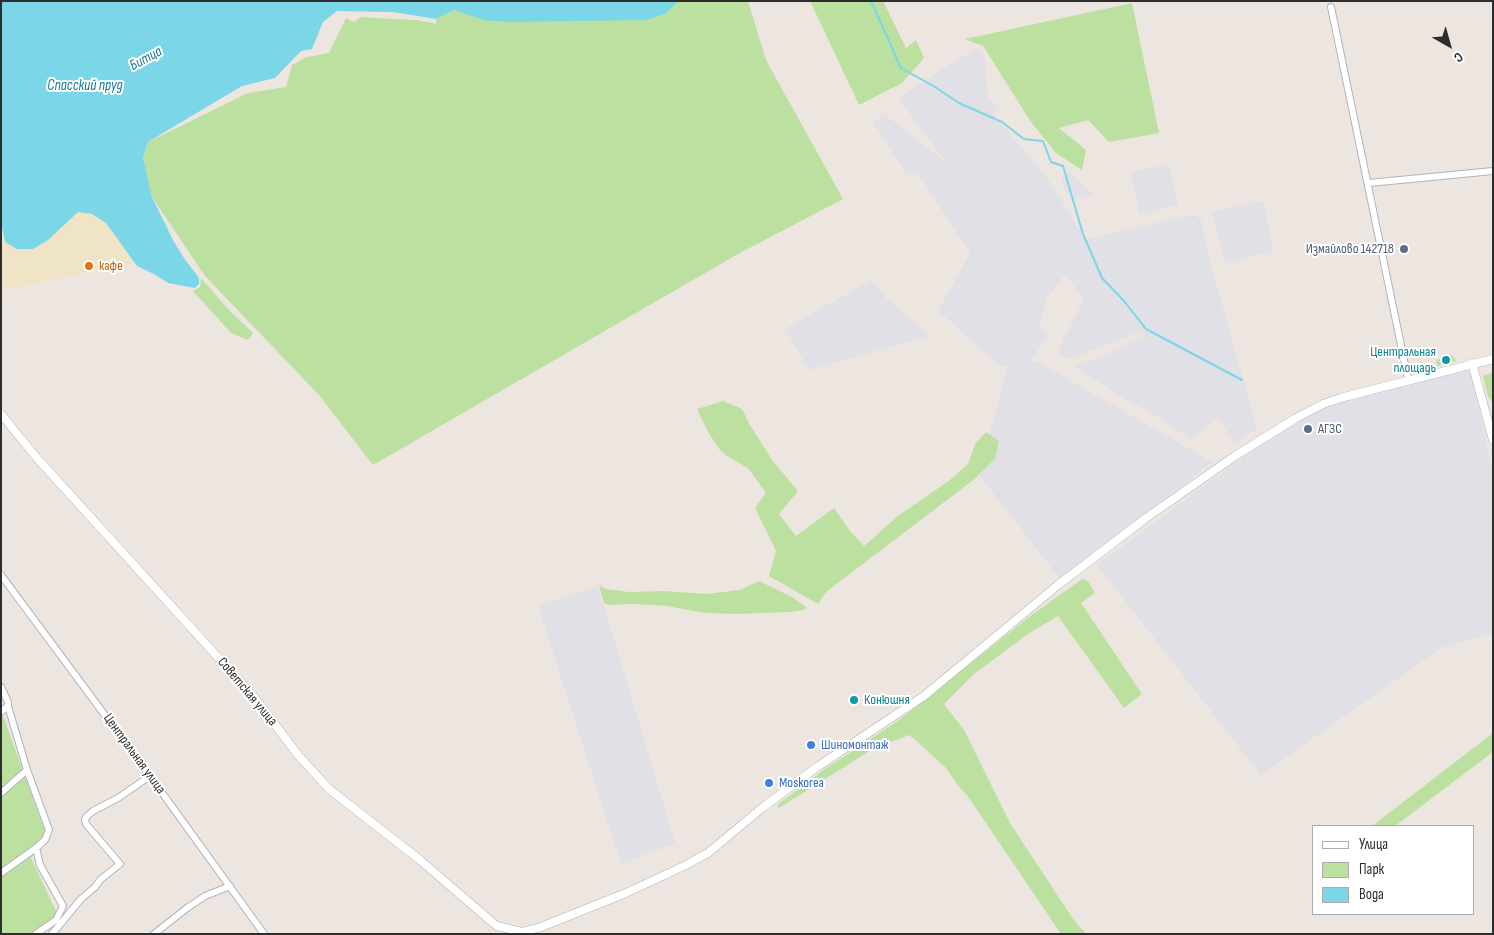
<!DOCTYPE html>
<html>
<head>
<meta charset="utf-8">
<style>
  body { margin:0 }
  #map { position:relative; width:1494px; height:935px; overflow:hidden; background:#ede6e0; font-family:"Sofia Sans Condensed",sans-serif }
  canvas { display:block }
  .frame { position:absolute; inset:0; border:2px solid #2d2d2d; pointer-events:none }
  .legend { position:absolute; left:1312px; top:825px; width:162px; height:90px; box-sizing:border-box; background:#fff; border:1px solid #ababab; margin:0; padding:6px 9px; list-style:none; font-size:15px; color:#2d2d2d }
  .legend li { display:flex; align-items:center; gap:10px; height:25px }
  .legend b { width:25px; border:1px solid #ababab }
  .north { position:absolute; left:1424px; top:20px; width:50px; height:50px; -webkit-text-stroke:4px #fff; paint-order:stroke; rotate:142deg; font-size:14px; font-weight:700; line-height:20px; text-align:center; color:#2d2d2d }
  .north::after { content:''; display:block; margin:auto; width:18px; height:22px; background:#2d2d2d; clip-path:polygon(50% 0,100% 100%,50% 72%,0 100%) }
</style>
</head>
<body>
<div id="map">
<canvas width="1494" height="935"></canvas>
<div class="frame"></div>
<ul class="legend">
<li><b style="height:6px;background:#fff"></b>Улица</li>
<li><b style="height:14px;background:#bce0a0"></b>Парк</li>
<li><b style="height:14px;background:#7bd6e7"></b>Вода</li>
</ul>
<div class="north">С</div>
</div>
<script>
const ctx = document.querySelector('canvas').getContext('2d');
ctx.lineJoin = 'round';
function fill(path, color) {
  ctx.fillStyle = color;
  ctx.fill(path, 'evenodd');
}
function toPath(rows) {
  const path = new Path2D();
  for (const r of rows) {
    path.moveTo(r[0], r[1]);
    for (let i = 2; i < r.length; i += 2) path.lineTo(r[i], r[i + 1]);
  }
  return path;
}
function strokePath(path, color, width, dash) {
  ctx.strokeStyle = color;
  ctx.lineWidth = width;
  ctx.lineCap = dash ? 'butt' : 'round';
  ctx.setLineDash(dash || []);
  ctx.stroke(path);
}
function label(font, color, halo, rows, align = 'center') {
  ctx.font = font + ' "Sofia Sans Condensed",sans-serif';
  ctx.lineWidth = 4;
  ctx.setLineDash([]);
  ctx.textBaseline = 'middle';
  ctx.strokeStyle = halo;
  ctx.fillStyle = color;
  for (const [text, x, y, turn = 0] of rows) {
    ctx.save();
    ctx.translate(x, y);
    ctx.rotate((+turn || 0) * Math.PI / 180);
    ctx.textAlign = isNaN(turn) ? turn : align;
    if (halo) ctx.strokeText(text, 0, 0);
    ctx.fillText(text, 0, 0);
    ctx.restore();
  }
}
const industrial = toPath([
  [976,48,984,52,988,96,999,108,993,114,1048,179,1086,240,1193,214,1201,220,1211,264,1257,429,1234,443,1218,417,1191,439,1151,413,1134,404,1074,367,1146,337,1142,331,1069,359,1057,352,1084,299,1065,274,1047,299,1039,327,1049,335,1030,361,1036,361,1212,462,1060,579,979,475,1007,367,1000,366,938,311,970,253,917,172,907,175,873,122,884,114,946,162,898,98],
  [1169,164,1178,205,1140,215,1130,173],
  [1069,171,1094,195,1071,199,1060,179],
  [1263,201,1274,251,1225,264,1212,212],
  [871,280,887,299,928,334,925,337,809,370,785,329],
  [1467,369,1471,375,1493,471,1493,633,1441,648,1261,775,1097,565,1254,449,1321,407,1416,381],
  [598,586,675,843,621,864,538,606]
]);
const green = toPath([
  [679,1,748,1,766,60,843,199,738,254,373,465,319,395,205,276,152,197,143,157,148,142,248,93,286,87,292,65,307,57,329,53,346,18,354,22,361,17,416,20,434,23,436,26,436,19,454,10,483,20,665,14],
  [810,1,883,1,906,48,916,40,924,58,902,83,859,105],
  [1132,3,1159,133,1109,142,1088,120,1059,128,1086,150,1082,170,1056,153,1031,122,983,46,965,39],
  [201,278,229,310,253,333,248,340,231,333,193,291,200,287],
  [1452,355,1456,360,1455,361,1437,366,1436,361,1439,359],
  [1493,372,1493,403,1488,396,1483,376],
  [723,401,742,409,750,425,772,460,798,491,779,514,796,536,834,508,850,531,864,546,898,516,950,480,968,464,975,444,986,432,999,441,995,459,972,481,826,592,818,604,769,576,776,551,755,508,766,493,748,468,727,456,720,450,708,432,697,409],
  [1082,579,1088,581,1095,593,1081,603,1142,694,1124,708,1058,616,1028,634,974,674,944,704,964,730,1010,823,1073,919,1086,934,1061,934,969,798,957,784,946,768,910,735,876,747,779,808,777,805,825,769,899,720,1029,617],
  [759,581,792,597,806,607,804,610,789,612,737,614,705,613,667,606,634,604,609,605,604,603,599,585,606,589,629,592,664,591,706,594,740,590],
  [1,710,46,834,31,858,58,915,37,934,1,934],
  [1493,733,1493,752,1395,826,1372,826]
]);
const sand = toPath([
  [78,212,92,214,106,223,135,263,4,290,1,267,1,243,5,242,17,249,48,240]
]);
const water = toPath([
  [1,1,679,1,665,14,646,20,508,22,483,20,454,10,436,19,393,12,337,11,323,22,312,49,301,51,275,78,242,86,148,142,143,157,152,197,174,242,184,258,199,278,199,284,195,288,168,283,154,274,137,266,106,223,92,214,78,212,48,240,33,249,17,249,5,242,1,223]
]);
const stream = toPath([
  [871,1,901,68,935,87,959,103,1002,122,1024,139,1043,141,1051,162,1063,166,1083,234,1102,278,1124,301,1146,329,1242,380]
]);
const minor = toPath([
  [1331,7,1408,379],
  [1369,183,1493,171],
  [1,575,150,776,264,934],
  [1,687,8,702,8,706,27,770,49,830,45,840,36,848,40,865,63,906,56,920,36,934],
  [1,712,8,706],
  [1,793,27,770],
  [1,873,36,848],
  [52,934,81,899,95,887,100,880,120,864,86,824,85,819,87,816,93,811,118,798,150,776],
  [154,934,187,908,205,896,230,886]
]);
const tertiary = toPath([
  [1472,363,1493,440],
  [1,414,36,457,254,697,298,755,329,789,420,860,492,922,497,926,522,932,541,927,626,893,686,865,708,853,762,808,817,767,924,696,1058,585,1146,518,1235,456,1296,418,1323,404,1344,397,1493,359]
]);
const markers = [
  [1404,249,5,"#5c6f8a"],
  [89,266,5,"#e8710a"],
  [1446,360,5,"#0f9aa8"],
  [1308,429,5,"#5c6f8a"],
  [854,700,5,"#0f9aa8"],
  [811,745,5,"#3f7fe0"],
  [769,783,5,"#3f7fe0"]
];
const serviceNames = [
  ["Измайлово 142718",1394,249],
  ["АГЗС",1318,429,"left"]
];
const foodNames = [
  ["кафе",99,266]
];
const cultureNames = [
  ["Центральная",1436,352],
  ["площадь",1436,368],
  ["Конюшня",864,700,"left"]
];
const streetNames = [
  ["Советская улица",247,692,50],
  ["Центральная улица",134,754,54]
];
const shopNames = [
  ["Шиномонтаж",821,745],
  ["Moskorea",779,783]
];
const waterNames = [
  ["Битца",146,59,-29],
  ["Спасский пруд",85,86]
];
fill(industrial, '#e1e0e6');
fill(green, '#bce0a0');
fill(sand, '#efe5c6');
fill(water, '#7bd6e7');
strokePath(stream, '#7bd6e7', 2);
strokePath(minor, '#b0b4bc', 8);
strokePath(tertiary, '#b0b4bc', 9);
strokePath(minor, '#fff', 6);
strokePath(tertiary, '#fff', 8);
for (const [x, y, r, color] of markers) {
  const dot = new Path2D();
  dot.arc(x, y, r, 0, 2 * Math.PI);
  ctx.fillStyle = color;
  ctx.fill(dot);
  strokePath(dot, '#fff', 2);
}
label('14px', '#4e5e75', '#fff', serviceNames, 'right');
label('14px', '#c56008', '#fff', foodNames, 'left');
label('14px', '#0d838f', '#fff', cultureNames, 'right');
label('14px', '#2d2d2d', '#fff', streetNames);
label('14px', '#366cbe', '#fff', shopNames, 'left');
label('italic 15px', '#177896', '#fff', waterNames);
</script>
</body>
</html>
